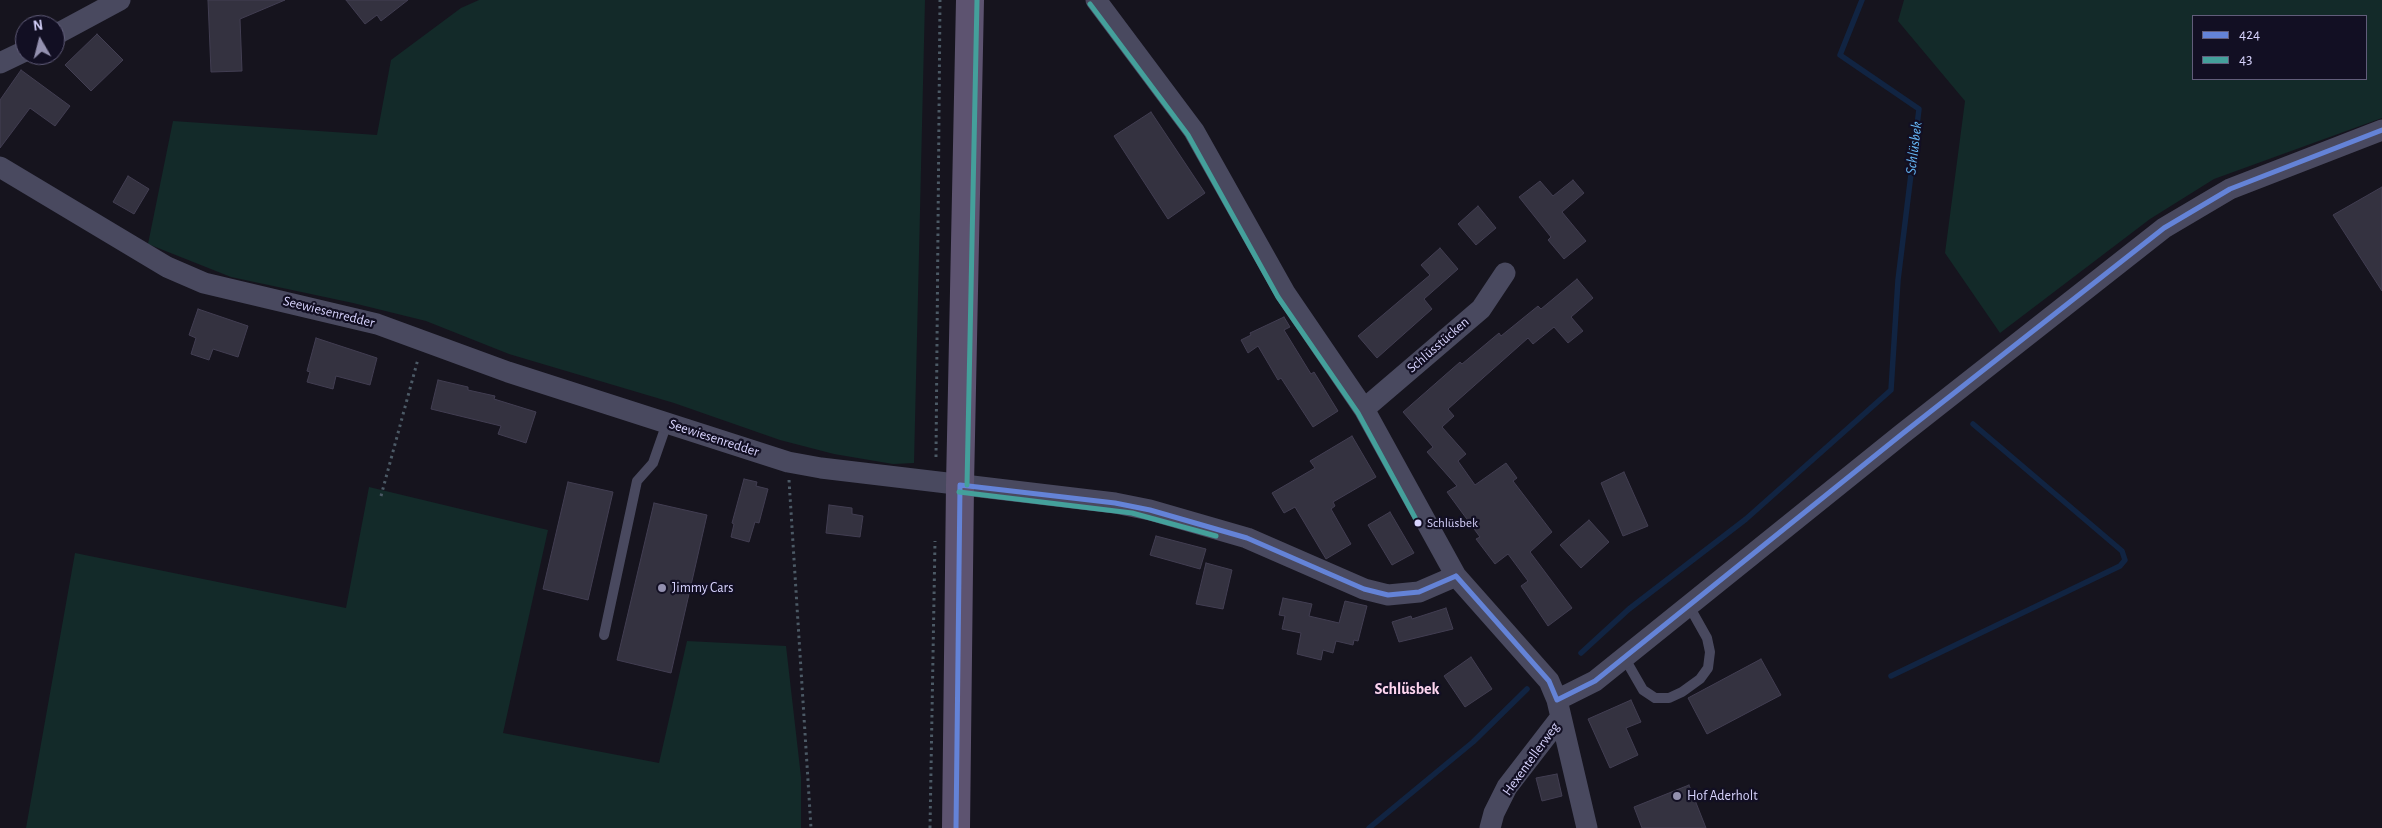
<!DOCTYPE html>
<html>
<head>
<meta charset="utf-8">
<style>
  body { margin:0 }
  #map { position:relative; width:2382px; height:828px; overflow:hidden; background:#16141e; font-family:"Alegreya Sans",sans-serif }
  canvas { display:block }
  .legend { position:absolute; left:2192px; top:15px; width:175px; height:65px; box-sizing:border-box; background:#120f23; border:1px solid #615d7a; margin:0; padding:6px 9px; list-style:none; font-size:15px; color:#d7d3fd }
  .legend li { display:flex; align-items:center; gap:10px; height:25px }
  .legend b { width:25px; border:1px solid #615d7a }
  .north { position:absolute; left:15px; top:15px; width:50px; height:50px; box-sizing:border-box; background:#120f23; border:1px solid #615d7a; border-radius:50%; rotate:352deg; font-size:14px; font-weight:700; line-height:20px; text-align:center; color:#d7d3fd }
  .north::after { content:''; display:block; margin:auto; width:18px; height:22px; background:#9390af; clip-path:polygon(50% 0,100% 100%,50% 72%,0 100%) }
</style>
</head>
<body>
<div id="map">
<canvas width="2382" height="828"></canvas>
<ul class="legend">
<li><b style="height:6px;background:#6483d7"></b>424</li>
<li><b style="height:6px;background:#44a09b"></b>43</li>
</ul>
<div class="north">N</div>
</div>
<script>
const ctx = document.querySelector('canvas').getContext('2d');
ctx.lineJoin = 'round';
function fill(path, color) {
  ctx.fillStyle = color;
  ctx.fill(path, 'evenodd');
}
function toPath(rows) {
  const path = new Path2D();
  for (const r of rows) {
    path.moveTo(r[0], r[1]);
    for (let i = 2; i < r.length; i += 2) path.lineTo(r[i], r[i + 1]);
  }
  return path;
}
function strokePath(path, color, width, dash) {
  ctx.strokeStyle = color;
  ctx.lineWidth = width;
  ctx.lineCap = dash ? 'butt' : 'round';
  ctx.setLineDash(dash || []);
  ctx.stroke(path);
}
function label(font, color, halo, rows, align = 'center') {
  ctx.font = font + ' "Alegreya Sans",sans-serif';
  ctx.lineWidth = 4.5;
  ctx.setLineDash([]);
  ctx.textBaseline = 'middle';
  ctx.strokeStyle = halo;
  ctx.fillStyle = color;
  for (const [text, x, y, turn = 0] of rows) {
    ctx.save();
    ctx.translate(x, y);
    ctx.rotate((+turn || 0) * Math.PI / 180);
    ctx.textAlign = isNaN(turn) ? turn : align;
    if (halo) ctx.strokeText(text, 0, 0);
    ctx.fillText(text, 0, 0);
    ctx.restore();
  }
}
const green = toPath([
  [479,0,925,0,914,463,893,464,834,454,780,440,674,403,509,354,426,321,353,303,231,277,148,244,173,121,377,135,391,60,461,8],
  [1904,0,2382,0,2382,118,2214,179,2150,219,2000,333,1945,253,1965,101,1898,21],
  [2193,16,2366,16,2366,79,2193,79],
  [369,487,548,530,503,733,659,763,687,641,786,646,801,777,801,828,26,828,75,553,346,608]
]);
const stream = toPath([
  [1581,653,1629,609,1746,519,1891,390,1898,280,1919,109,1840,55,1862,0],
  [1891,676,2120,566,2125,560,2122,551,1973,424],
  [1369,828,1473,742,1527,689]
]);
const building = toPath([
  [208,0,285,0,240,19,242,71,211,72,208,0],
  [346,0,408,0,381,21,377,15,365,24,346,0],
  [97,34,123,60,91,91,65,65,97,34],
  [21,70,70,106,55,126,30,108,0,148,0,100,21,70],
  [1151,112,1205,193,1168,219,1114,136,1151,112],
  [128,176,149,189,134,214,113,202,128,176],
  [1573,180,1584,193,1562,212,1586,241,1564,259,1548,240,1551,237,1519,197,1540,181,1553,196,1573,180],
  [2382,187,2382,291,2333,215,2382,187],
  [1478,206,1496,228,1476,245,1458,224,1478,206],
  [1440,248,1458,269,1424,299,1432,309,1377,358,1358,336,1430,275,1421,265,1440,248],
  [1577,279,1593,298,1571,317,1583,331,1568,343,1554,327,1533,344,1528,338,1448,409,1454,416,1442,427,1466,454,1458,461,1475,485,1506,463,1517,478,1513,481,1552,532,1530,552,1572,608,1548,626,1521,586,1528,581,1508,554,1495,564,1476,539,1480,537,1447,492,1457,486,1427,452,1433,447,1403,412,1460,362,1462,364,1499,333,1501,336,1538,306,1541,309,1577,279],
  [198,309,248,326,238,357,213,349,209,360,191,354,196,338,189,335,198,309],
  [1284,317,1290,327,1284,330,1311,374,1314,372,1338,411,1313,427,1281,378,1278,380,1258,346,1248,353,1241,340,1251,335,1250,333,1284,317],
  [316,338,377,358,370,385,336,376,333,389,307,382,310,372,307,371,316,338],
  [438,380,468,387,468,390,495,396,494,399,536,412,526,443,498,434,501,426,431,409,438,380],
  [1352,436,1376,477,1333,502,1335,506,1331,509,1351,544,1326,559,1295,507,1284,513,1272,493,1315,468,1310,461,1352,436],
  [1624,472,1648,526,1623,536,1601,483,1624,472],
  [744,479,757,482,756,486,768,489,759,523,755,522,749,542,731,537,734,524,732,523,744,479],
  [568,482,613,492,588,600,543,589,568,482],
  [654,503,707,515,671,673,617,660,654,503],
  [829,505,852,508,852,514,863,516,860,537,826,533,829,505],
  [1390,512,1414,553,1392,565,1368,525,1390,512],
  [1589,520,1609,542,1581,568,1560,545,1589,520],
  [1156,536,1206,549,1200,569,1150,555,1156,536],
  [1206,563,1232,570,1223,609,1196,604,1206,563],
  [1283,598,1312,604,1309,616,1339,623,1345,601,1367,606,1358,641,1354,640,1353,645,1336,641,1333,653,1323,650,1321,660,1297,654,1301,633,1282,629,1285,616,1279,615,1283,598],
  [1446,608,1453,629,1399,642,1392,622,1411,616,1412,619,1446,608],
  [1471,657,1492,689,1465,707,1444,676,1471,657],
  [1761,659,1781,695,1707,734,1688,698,1761,659],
  [1631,700,1641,722,1626,728,1638,755,1610,768,1588,719,1631,700],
  [1557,774,1562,796,1542,801,1536,778,1557,774],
  [1689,785,1706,828,1642,828,1634,807,1689,785]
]);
const path = toPath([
  [936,457,940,0],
  [789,480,811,828],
  [381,496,418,359],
  [930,828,935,541]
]);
const lane = toPath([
  [604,635,637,481,653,463,667,423],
  [1624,657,1643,690,1655,698,1669,698,1682,692,1700,679,1708,668,1710,652,1707,638,1689,606]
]);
const street = toPath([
  [1096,0,1194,131,1285,293,1364,409,1456,576,1549,681,1557,700,1587,828],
  [55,35,120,0],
  [0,63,25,51],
  [0,167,167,267,204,283,377,324,508,372,788,462,821,468,1115,503,1150,510,1247,538,1364,589,1388,595,1419,592,1456,576],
  [1364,409,1481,309,1505,273],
  [1557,700,1595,681,1902,434,2164,228,2230,189,2382,130],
  [1490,828,1494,813,1507,787,1561,717]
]);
const primary = toPath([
  [956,828,960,485,970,0]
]);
const bus1 = toPath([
  [960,485,1115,503,1150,510,1247,538,1364,589,1388,595,1419,592,1456,576],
  [1456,576,1549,681,1557,700],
  [1557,700,1595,681,1902,434,2164,228,2230,189,2382,130],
  [956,828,960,485]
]);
const bus2 = toPath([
  [1090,4,1188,135,1278,297,1358,413,1418,523],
  [967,485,977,0],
  [959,492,1132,513,1216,536]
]);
const markers = [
  [1418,523,4.5,"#d7d3fd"],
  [662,588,5,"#9390af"],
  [1677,796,5,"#9390af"]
];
const busNames = [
  ["Schlüsbek",1427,523]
];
const streetNames = [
  ["Seewiesenredder",329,312,14],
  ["Schlüsstücken",1438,345,-41],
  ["Seewiesenredder",714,438,18],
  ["Hexentellerweg",1531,759,-54]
];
const poiNames = [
  ["Jimmy Cars",672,588],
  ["Hof Aderholt",1687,796]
];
const waterNames = [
  ["Schlüsbek",1914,148,-83]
];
const quarterNames = [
  ["Schlüsbek",1407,689]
];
fill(green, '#132a29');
strokePath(stream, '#112442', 5.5);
fill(building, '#343240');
strokePath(building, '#423e52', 1);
strokePath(path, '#4c5a66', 3, [2.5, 4]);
strokePath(lane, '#49495f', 10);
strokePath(street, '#49495f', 21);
strokePath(primary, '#5d5370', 28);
strokePath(bus1, '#6483d7', 5);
strokePath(bus2, '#44a09b', 5);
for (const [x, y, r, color] of markers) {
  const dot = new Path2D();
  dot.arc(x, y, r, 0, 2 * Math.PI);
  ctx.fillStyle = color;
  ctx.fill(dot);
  strokePath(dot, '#120f23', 2);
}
label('13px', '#d7d3fd', '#120f23', busNames, 'left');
label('14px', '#d7d3fd', '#120f23', streetNames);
label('14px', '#d7d3fd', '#120f23', poiNames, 'left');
label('italic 15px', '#66b8f8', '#120f23', waterNames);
label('bold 16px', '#fdd5ef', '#120f23', quarterNames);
</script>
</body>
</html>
